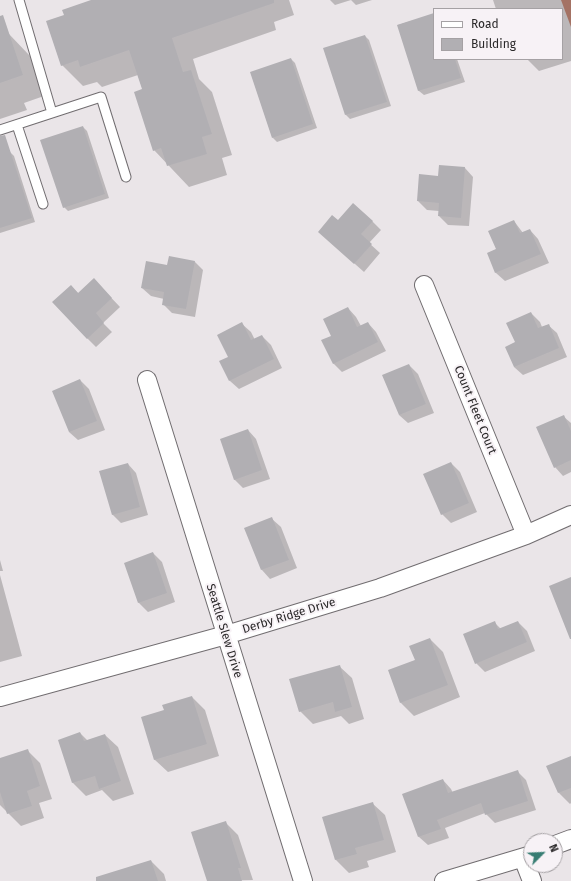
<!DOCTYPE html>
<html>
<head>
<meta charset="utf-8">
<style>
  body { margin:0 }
  #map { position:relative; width:571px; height:881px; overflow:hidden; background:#eae5e8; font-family:"Fira Sans",sans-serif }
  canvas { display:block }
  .legend { position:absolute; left:433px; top:8px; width:130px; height:52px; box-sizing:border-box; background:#f7f2f6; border:1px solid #a5a1a4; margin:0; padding:5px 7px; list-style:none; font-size:12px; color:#2a2829 }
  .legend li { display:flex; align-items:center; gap:8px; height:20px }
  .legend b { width:20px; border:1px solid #a5a1a4 }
  .north { position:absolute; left:523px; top:833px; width:40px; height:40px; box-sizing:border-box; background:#f7f2f6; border:1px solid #a5a1a4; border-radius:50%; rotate:66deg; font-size:11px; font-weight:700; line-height:16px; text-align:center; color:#2a2829 }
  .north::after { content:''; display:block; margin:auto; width:14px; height:18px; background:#377d73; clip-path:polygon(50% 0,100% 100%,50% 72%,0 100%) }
</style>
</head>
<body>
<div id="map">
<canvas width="571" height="881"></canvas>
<ul class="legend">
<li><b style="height:5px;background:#fff"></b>Road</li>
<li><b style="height:11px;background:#b1afb3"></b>Building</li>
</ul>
<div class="north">N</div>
</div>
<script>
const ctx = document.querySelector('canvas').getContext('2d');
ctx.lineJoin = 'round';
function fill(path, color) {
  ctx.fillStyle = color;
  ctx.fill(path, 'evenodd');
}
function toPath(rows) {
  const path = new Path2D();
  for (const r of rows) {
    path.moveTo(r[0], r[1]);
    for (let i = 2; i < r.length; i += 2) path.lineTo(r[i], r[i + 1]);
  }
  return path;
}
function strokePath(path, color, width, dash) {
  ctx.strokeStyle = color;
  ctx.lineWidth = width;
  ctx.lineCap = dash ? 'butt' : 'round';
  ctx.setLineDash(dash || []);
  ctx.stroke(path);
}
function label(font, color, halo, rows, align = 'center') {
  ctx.font = font + ' "Fira Sans",sans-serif';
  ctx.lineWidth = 4;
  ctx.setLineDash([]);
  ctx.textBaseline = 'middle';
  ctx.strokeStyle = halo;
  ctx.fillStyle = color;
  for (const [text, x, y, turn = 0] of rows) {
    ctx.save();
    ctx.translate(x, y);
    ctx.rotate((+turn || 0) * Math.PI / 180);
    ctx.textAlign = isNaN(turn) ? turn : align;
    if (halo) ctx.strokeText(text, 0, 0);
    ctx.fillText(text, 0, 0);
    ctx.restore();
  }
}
const forest = toPath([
  [561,0,571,0,571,27]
]);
const shadow = toPath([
  [94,0,289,0,294,15,274,22,276,30,193,59,199,79,212,92,232,155,222,158,227,175,189,187,154,150,143,90,138,75,102,87,97,82,83,86,62,65,65,15],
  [330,0,372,0,356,5,351,0,335,5],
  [493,0,571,0,571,61,539,71,527,59,562,59,562,9,496,9],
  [434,14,434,59,457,59,465,82,424,95,419,91,398,25],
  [9,34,30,56,44,96,24,103,27,110,0,119,0,37],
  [365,36,369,40,391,106,350,119,346,115,324,49],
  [291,59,295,63,317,128,277,142,273,138],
  [83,127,87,131,109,198,68,211,64,207],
  [10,152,14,156,35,222,0,233,0,155],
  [465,168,473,177,469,226,448,225,439,216,439,211,427,210,418,201,439,177],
  [372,221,381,230,369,243,380,253,364,272,328,240,338,222],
  [514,221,523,233,530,230,538,239,549,263,505,281,496,273,488,253,497,249],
  [195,262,203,270,195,317,172,313,163,304,164,299,151,296,142,288,168,266],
  [71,286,79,294,102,288,120,307,103,323,112,332,96,347,87,338],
  [348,308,356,317,361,326,368,323,376,332,386,351,342,372,333,363,332,336],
  [531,313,540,322,542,327,548,325,557,333,567,357,523,375,514,367,516,343],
  [242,324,251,332,255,340,262,336,271,345,282,368,239,389,230,381,221,361,230,357],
  [409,365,418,374,434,413,408,423,399,415],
  [80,380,89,389,105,430,78,440,69,432],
  [564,417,571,423,571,472,563,476,555,467],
  [248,430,256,439,270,479,243,488,234,479],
  [451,463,460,472,477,512,451,523,442,514],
  [128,464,136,473,148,515,121,523,112,514],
  [272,519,281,527,297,568,270,579,262,570,246,529],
  [153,553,162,562,175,602,148,612,139,603,126,563],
  [0,560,3,571,0,571],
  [0,575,22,656,0,662],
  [518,622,527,631,535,651,485,672,476,663,495,623,501,629],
  [430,639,443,652,460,697,414,716,401,703,389,671,416,660],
  [339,666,352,678,364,719,349,724,341,716,313,724,300,711],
  [192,697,205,710,219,756,168,772,155,760,142,718,165,711],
  [80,733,88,741,105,735,118,747,134,794,113,801,102,790,86,796,73,783,59,741],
  [28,751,40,763,52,799,39,803,44,818,21,826,0,805,0,759],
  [571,757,571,803,570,804,559,793,548,766],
  [517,771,526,780,536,810,495,823,485,813,445,828,449,838,428,845,419,837,403,795,443,780,451,789,453,793],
  [372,803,385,815,396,852,367,861,369,867,349,873,336,860,324,817],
  [225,822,238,835,253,880,208,881],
  [151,861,164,874,166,881,99,881]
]);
const building = toPath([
  [91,0,274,0,274,3,172,38,183,72,191,70,212,134,202,137,207,154,167,166,161,148,153,151,134,92,142,89,129,50,80,67,78,60,61,66,46,21,64,15,62,10],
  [434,13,434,59,455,59,461,78,418,91,397,25],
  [3,15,23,75,0,83,0,16],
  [365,35,387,102,345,115,323,48],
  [291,58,313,124,272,138,250,72],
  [83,126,105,194,63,208,40,140],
  [5,135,32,218,0,228,0,136],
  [439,165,465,167,461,218,438,216,439,203,417,201,419,174,438,176],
  [353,203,373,221,361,234,372,244,354,264,318,232,332,215,338,220],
  [514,220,520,233,530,229,541,254,495,273,487,253,496,249,488,231],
  [169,256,195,261,186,309,162,305,164,292,141,288,146,261,167,265],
  [94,278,112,298,96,313,104,323,87,339,52,302,71,285,78,293],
  [348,307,357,327,368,322,378,342,333,364,321,340,331,336,323,319],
  [531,312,538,328,549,324,559,348,514,367,505,347,515,342,506,323],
  [242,322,251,340,262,335,274,359,229,381,219,361,228,357,217,335],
  [409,364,426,404,399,415,382,375],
  [80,379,97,421,69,432,52,391],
  [564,415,571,431,571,460,554,468,536,427],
  [248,429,262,470,234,480,220,439],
  [451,462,469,503,441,515,423,474],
  [128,463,140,507,112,515,99,471],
  [272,517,289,560,261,570,244,528],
  [153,552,167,593,138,603,124,563],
  [571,577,571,639,570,639,549,586],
  [495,621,498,629,518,621,527,642,475,664,463,634],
  [430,638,448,685,400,703,388,670,415,660,409,646],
  [340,665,352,707,335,712,333,702,299,712,289,679],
  [192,696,207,744,154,760,141,717,164,710,162,705],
  [80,732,84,741,105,734,121,781,99,789,95,776,72,783,58,740],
  [28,749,40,786,27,791,32,806,7,814,0,792,0,758],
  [571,756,571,788,558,793,546,766],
  [518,770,528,801,485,815,481,803,437,820,441,829,418,837,402,794,443,779,448,793],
  [373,802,384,840,355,848,357,854,335,860,322,817],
  [226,821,241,868,238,868,242,881,207,881,191,832],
  [151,860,158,881,96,881,96,877]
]);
const lane = toPath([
  [52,113,101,97,126,177],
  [17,125,43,204],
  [0,130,52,113,19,0]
]);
const street = toPath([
  [424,285,526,535],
  [147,380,303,881],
  [0,697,226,635,380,588,526,535,571,515],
  [555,845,571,839],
  [523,858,532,881],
  [444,881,531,855]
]);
const streetNames = [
  ["Count Fleet Court",475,410,68],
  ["Derby Ridge Drive",289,616,-17],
  ["Seattle Slew Drive",224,631,73]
];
fill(forest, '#cd8f7d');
fill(shadow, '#0003');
fill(building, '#b1afb3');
strokePath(lane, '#716d70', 11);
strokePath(street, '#716d70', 20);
strokePath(lane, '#fff', 9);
strokePath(street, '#fff', 18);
label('12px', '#2a2829', '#f7f2f6', streetNames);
</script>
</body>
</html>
